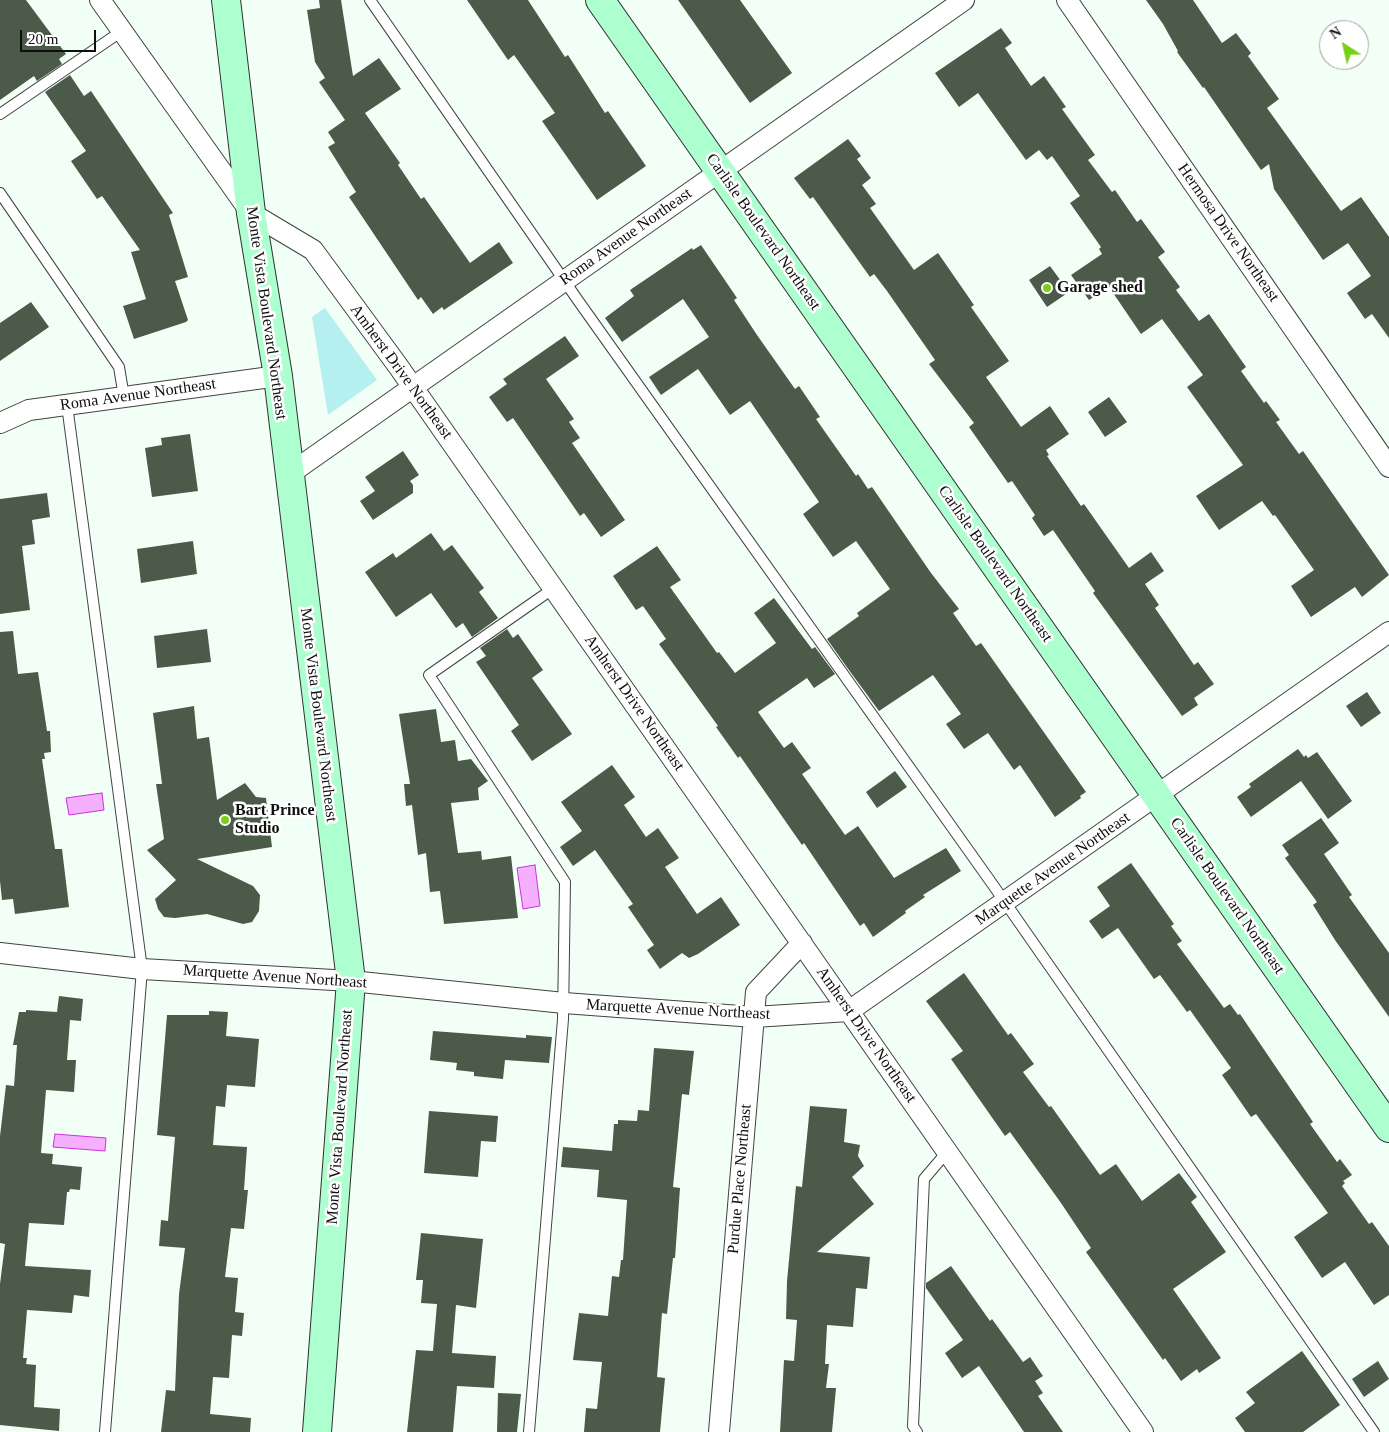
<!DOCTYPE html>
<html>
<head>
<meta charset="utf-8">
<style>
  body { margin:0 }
  #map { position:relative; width:1389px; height:1432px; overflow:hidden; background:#f2fff6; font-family:"Times New Roman",serif }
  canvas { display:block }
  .north { position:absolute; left:1319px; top:20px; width:50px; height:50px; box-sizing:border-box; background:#fff; border:1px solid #9f9f9f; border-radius:50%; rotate:325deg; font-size:14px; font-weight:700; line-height:20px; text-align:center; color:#0f0f0f }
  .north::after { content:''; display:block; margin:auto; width:18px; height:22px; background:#78d016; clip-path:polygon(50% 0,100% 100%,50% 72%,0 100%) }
  .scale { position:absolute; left:20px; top:30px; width:76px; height:22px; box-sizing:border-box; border:2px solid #0f0f0f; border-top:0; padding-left:6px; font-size:15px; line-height:18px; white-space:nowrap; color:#0f0f0f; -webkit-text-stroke:4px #fff; paint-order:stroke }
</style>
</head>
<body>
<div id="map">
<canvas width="1389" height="1432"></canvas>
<div class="north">N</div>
<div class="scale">20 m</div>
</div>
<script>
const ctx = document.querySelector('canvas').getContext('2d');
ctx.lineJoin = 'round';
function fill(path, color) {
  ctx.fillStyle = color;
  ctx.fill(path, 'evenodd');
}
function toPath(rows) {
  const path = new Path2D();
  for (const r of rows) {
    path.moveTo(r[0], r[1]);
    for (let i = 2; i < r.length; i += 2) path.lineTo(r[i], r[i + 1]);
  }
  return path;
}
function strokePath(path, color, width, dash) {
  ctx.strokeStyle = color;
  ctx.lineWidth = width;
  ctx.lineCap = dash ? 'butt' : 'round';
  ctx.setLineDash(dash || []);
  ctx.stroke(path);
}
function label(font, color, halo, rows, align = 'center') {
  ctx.font = font + ' "Times New Roman",serif';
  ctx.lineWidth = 5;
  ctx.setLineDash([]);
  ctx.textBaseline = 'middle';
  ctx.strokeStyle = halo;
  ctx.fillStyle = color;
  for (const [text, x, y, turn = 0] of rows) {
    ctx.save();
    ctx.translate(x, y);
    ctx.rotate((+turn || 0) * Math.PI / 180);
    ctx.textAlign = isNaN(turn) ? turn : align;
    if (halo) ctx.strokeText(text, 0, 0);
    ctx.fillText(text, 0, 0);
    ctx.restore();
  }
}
const green = toPath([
  [325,308,377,380,328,415,312,317]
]);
const water = toPath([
  [102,793,104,810,69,815,66,798,102,793],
  [535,865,540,906,523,909,517,868,535,865],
  [55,1134,106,1138,105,1151,53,1147,55,1134]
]);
const building = toPath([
  [0,0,26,0,66,54,59,59,62,64,37,81,34,76,0,100],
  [319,0,341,0,353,76,379,58,401,89,365,113,400,163,398,165,421,199,424,197,470,263,499,242,513,263,444,310,442,307,433,314,421,297,418,300,349,197,356,192,328,147,335,143,328,132,345,120,319,82,325,78,315,62,307,10,320,8],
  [467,0,528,0,565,57,568,55,605,113,608,111,646,166,597,200,542,121,555,113,514,55,508,60],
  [678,0,740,0,792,73,750,103],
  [1146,0,1193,0,1222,43,1236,33,1251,53,1248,56,1279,99,1267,108,1341,211,1361,197,1389,237,1389,338,1372,314,1365,319,1347,293,1371,276,1348,243,1323,260,1274,189,1269,164,1261,170,1204,87,1203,88,1177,52,1178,51,1163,24],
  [1001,28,1012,43,1005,48,1031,86,1044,76,1066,107,1062,109,1095,155,1088,160,1112,192,1115,190,1137,222,1141,219,1165,252,1158,257,1180,287,1176,290,1199,321,1209,314,1246,367,1241,371,1264,403,1266,401,1280,420,1276,422,1299,454,1303,451,1389,575,1362,597,1355,587,1311,617,1291,586,1314,570,1275,515,1273,516,1262,501,1219,530,1196,496,1243,465,1187,387,1203,375,1162,319,1141,334,1109,287,1089,300,1071,275,1102,254,1099,249,1101,247,1070,203,1080,196,1052,156,1047,160,1039,150,1026,160,978,93,959,107,935,73],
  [70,75,84,96,91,91,173,213,169,215,188,277,175,281,188,320,186,322,134,339,123,306,146,299,131,252,140,250,102,196,97,199,71,161,86,151,45,92],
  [848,139,861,156,857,159,871,178,862,185,876,204,870,208,914,270,938,253,974,305,971,307,1009,361,986,377,1021,427,1050,406,1069,434,1046,450,1049,455,1047,456,1081,506,1084,504,1129,568,1151,552,1164,571,1145,584,1159,605,1155,608,1194,665,1198,662,1214,684,1194,698,1198,705,1182,716,1093,593,1095,591,1053,530,1044,536,1032,518,1035,515,1012,481,1008,483,969,427,974,423,929,364,935,360,887,291,874,274,870,277,813,197,810,199,794,178],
  [701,245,737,298,734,300,757,335,795,389,799,386,820,417,816,419,856,476,858,474,868,489,872,487,931,573,959,609,953,613,976,646,981,643,1086,792,1080,796,1081,798,1055,817,1020,765,1014,770,988,733,964,749,946,724,961,714,933,675,879,711,846,666,827,639,859,616,857,613,890,589,856,541,833,557,803,514,819,502,750,401,730,415,698,369,661,395,649,377,709,337,683,299,622,342,605,318,634,296,630,290,692,248,693,250],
  [1050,266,1069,292,1047,307,1029,280],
  [31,302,49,327,0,361,0,323],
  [565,336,579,356,546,379,574,419,569,422,580,438,572,443,625,520,601,537,584,513,580,516,513,418,507,422,489,397,507,384,503,379],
  [1109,397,1127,422,1105,437,1088,412],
  [190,434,198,491,152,497,145,448,162,445,161,438],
  [403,451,419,475,410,481,413,485,413,493,373,520,360,501,375,491,365,477],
  [47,493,50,517,32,520,35,544,22,546,30,610,0,614,0,499],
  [431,533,444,551,452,545,484,588,479,592,498,618,472,637,463,623,456,628,431,593,396,617,365,572,393,553,396,558],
  [193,541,197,574,141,583,137,549],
  [657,546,681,580,670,587,717,653,719,652,735,673,776,643,754,613,774,598,812,649,815,647,835,674,814,688,807,678,758,712,784,748,792,742,811,768,802,774,845,835,858,826,894,878,946,848,961,871,923,895,925,897,905,911,906,913,873,937,864,923,860,926,804,843,802,845,740,756,738,758,716,727,718,726,659,644,666,639,643,606,636,610,613,576],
  [207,629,211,662,157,668,154,636],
  [507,629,513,638,518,634,543,670,532,678,572,734,532,761,511,731,519,725,476,662,486,656,480,648],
  [13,631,18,674,38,672,47,731,50,731,51,752,44,753,45,759,42,759,55,849,62,849,69,907,15,914,13,899,2,900,0,881,0,632],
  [1367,692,1381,713,1361,727,1346,706],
  [194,706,197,739,209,737,217,800,245,783,256,797,266,798,272,847,197,859,253,886,260,895,259,911,252,922,243,924,207,914,175,918,164,917,158,909,155,899,176,880,147,850,164,839,156,784,162,784,153,713],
  [436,709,441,742,455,740,458,761,471,759,488,781,478,788,479,800,451,803,458,853,481,851,482,860,511,856,518,918,444,924,440,891,430,892,426,853,418,855,412,805,406,806,404,784,410,784,399,714],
  [1298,749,1304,757,1306,755,1308,758,1317,752,1352,801,1328,819,1301,781,1251,817,1237,797,1251,787,1249,784],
  [612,765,635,797,624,805,646,837,658,828,679,858,665,867,697,914,721,897,740,925,698,954,689,958,682,953,660,969,647,950,654,945,628,907,633,904,595,850,573,866,560,847,582,831,561,802],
  [895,771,907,787,877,808,866,792],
  [1321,818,1339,843,1324,854,1352,895,1349,897,1389,953,1389,1017,1335,940,1313,905,1317,902,1285,858,1289,855,1282,845],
  [1131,863,1174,924,1171,926,1182,941,1177,944,1224,1008,1230,1004,1238,1015,1240,1014,1313,1122,1310,1124,1337,1162,1340,1159,1352,1175,1343,1181,1345,1183,1342,1186,1369,1224,1372,1222,1389,1246,1389,1295,1374,1305,1345,1262,1322,1278,1294,1237,1328,1213,1256,1114,1251,1117,1222,1075,1231,1068,1190,1010,1187,1012,1160,975,1154,979,1118,928,1102,939,1089,921,1110,906,1097,887],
  [964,973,1008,1035,1011,1033,1034,1064,1023,1072,1049,1107,1051,1106,1100,1175,1116,1164,1142,1201,1179,1173,1197,1197,1191,1202,1226,1252,1173,1289,1221,1358,1199,1373,1197,1369,1181,1381,1165,1358,1163,1360,1086,1252,1091,1248,1061,1203,1010,1132,1005,1136,951,1059,963,1051,926,1001],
  [59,996,83,999,81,1021,70,1020,67,1060,76,1060,74,1092,46,1090,41,1153,53,1154,52,1164,82,1167,80,1190,70,1189,69,1192,67,1192,64,1225,29,1223,25,1266,91,1270,89,1297,74,1295,72,1313,27,1310,23,1358,27,1358,26,1364,36,1365,34,1407,60,1409,59,1431,0,1425,0,1284,5,1244,0,1243,0,1136,6,1085,14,1086,17,1045,13,1045,19,1012,26,1012,26,1010,57,1012],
  [209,1011,228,1012,226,1036,259,1039,255,1087,227,1085,225,1107,216,1106,213,1145,247,1147,244,1190,248,1190,244,1229,231,1228,225,1277,238,1278,235,1312,244,1313,242,1336,232,1335,229,1378,213,1377,210,1414,251,1418,250,1432,161,1432,166,1390,175,1391,179,1294,185,1248,159,1246,161,1220,168,1221,175,1137,157,1135,167,1015,209,1015],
  [433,1031,526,1038,526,1035,552,1037,549,1063,505,1060,503,1079,474,1076,474,1072,456,1070,457,1063,430,1060],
  [654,1048,694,1051,689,1095,682,1094,673,1187,680,1188,675,1258,673,1258,667,1314,662,1313,657,1377,665,1378,660,1432,584,1432,586,1408,597,1409,602,1362,573,1360,579,1313,608,1316,612,1276,619,1277,621,1260,623,1260,627,1200,597,1197,599,1170,561,1167,563,1147,612,1151,614,1124,618,1124,618,1120,637,1121,638,1110,649,1111],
  [810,1106,847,1109,844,1142,860,1145,858,1156,864,1166,852,1177,874,1204,817,1252,870,1257,867,1289,856,1288,853,1327,827,1325,825,1364,829,1364,826,1388,836,1388,832,1432,780,1432,784,1360,794,1361,797,1320,786,1319,787,1281,796,1186,802,1187],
  [429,1111,498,1116,496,1142,481,1141,478,1177,424,1173],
  [421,1233,483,1239,476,1308,456,1305,452,1353,496,1356,494,1388,457,1386,453,1432,407,1432,416,1350,433,1351,437,1304,421,1303,423,1280,416,1280],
  [951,1266,990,1321,992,1319,1023,1362,1030,1357,1043,1376,1035,1381,1043,1393,1038,1396,1063,1432,1024,1432,979,1366,962,1378,945,1353,963,1340,926,1288,926,1283],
  [1302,1351,1340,1405,1303,1432,1245,1432,1235,1418,1255,1403,1246,1392],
  [1378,1361,1389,1379,1364,1397,1352,1379],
  [498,1393,521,1394,517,1432,497,1432]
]);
const lane = toPath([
  [370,0,577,299,993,885,1374,1432],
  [0,114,122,31],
  [0,193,119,367,124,397],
  [67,405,142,969,105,1432],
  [529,1432,563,1019,565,882,429,675,554,588],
  [917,1432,913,1426,924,1179,947,1152]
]);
const street = toPath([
  [100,0,251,213,313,250,398,366,1143,1432],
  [1067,0,1389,467],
  [0,423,29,410,278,376],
  [288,475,964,0],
  [0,953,142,969,351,981,564,1003,754,1017,849,1011,1389,632],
  [719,1432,756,992,802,943]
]);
const secondary = toPath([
  [226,0,251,213,278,376,351,981,317,1432],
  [600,0,1389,1128]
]);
const markers = [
  [1047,288,5,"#78d016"],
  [225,820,5,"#78d016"]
];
const streetNames = [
  ["Carlisle Boulevard Northeast",763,232,55],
  ["Hermosa Drive Northeast",1228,233,55],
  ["Roma Avenue Northeast",626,237,-35],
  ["Monte Vista Boulevard Northeast",266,313,82],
  ["Amherst Drive Northeast",401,372,54],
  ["Roma Avenue Northeast",138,395,-8],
  ["Carlisle Boulevard Northeast",995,564,55],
  ["Amherst Drive Northeast",634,703,55],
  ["Monte Vista Boulevard Northeast",318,715,83],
  ["Marquette Avenue Northeast",1053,869,-35],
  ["Carlisle Boulevard Northeast",1227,896,55],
  ["Marquette Avenue Northeast",275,977,4],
  ["Marquette Avenue Northeast",678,1010,3],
  ["Amherst Drive Northeast",866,1035,55],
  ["Monte Vista Boulevard Northeast",340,1117,-86],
  ["Purdue Place Northeast",740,1179,-85]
];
const poiNames = [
  ["Garage shed",1057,288],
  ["Bart Prince",235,811],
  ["Studio",235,829]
];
fill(green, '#b6efef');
fill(water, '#f5b0fd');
strokePath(water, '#cf2edd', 1);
fill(building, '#4c5a4a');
strokePath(lane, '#424242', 12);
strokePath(street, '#424242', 22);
strokePath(secondary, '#313131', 30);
strokePath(lane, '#fff', 10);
strokePath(street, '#fff', 20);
strokePath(secondary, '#adffcf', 28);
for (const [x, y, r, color] of markers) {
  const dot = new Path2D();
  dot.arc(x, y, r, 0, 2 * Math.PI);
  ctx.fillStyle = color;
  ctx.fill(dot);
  strokePath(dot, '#fff', 2);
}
label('16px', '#0f0f0f', '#fff', streetNames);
label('bold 16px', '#0f0f0f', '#fff', poiNames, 'left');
</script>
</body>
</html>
